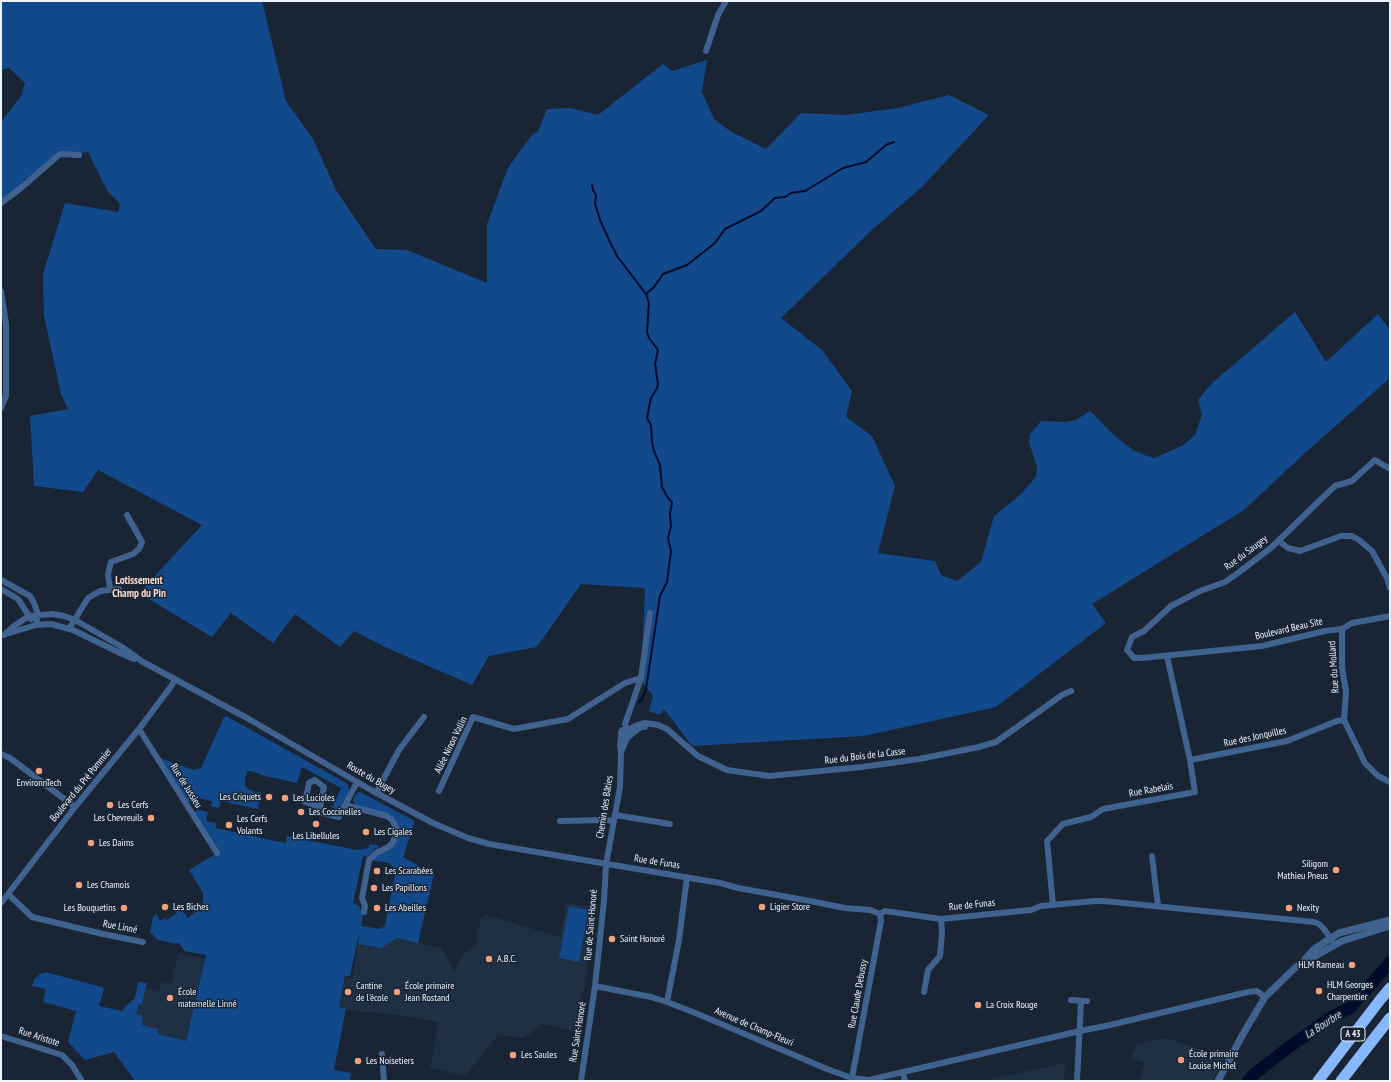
<!DOCTYPE html>
<html>
<head>
<meta charset="utf-8">
<style>
  body { margin:0 }
  #map { position:relative; width:1391px; height:1082px; overflow:hidden; background:#192535; font-family:"PT Sans Narrow",sans-serif }
  canvas { display:block }
  .frame { position:absolute; inset:0; border:2px solid #eef4fd; pointer-events:none }
</style>
</head>
<body>
<div id="map">
<canvas width="1391" height="1082"></canvas>
<div class="frame"></div>
</div>
<script>
const ctx = document.querySelector('canvas').getContext('2d');
ctx.lineJoin = 'round';
function fill(path, color) {
  ctx.fillStyle = color;
  ctx.fill(path, 'evenodd');
}
function toPath(rows) {
  const path = new Path2D();
  for (const r of rows) {
    path.moveTo(r[0], r[1]);
    for (let i = 2; i < r.length; i += 2) path.lineTo(r[i], r[i + 1]);
  }
  return path;
}
function strokePath(path, color, width, dash) {
  ctx.strokeStyle = color;
  ctx.lineWidth = width;
  ctx.lineCap = dash ? 'butt' : 'round';
  ctx.setLineDash(dash || []);
  ctx.stroke(path);
}
function label(font, color, halo, rows, align = 'center') {
  ctx.font = font + ' "PT Sans Narrow",sans-serif';
  ctx.lineWidth = 3;
  ctx.setLineDash([]);
  ctx.textBaseline = 'middle';
  ctx.strokeStyle = halo;
  ctx.fillStyle = color;
  for (const [text, x, y, turn = 0] of rows) {
    ctx.save();
    ctx.translate(x, y);
    ctx.rotate((+turn || 0) * Math.PI / 180);
    ctx.textAlign = isNaN(turn) ? turn : align;
    if (halo) ctx.strokeText(text, 0, 0);
    ctx.fillText(text, 0, 0);
    ctx.restore();
  }
}
const built = toPath([
  [566,903,593,907,587,966,577,1032,542,1024,524,1038,498,1035,465,1076,430,1068,439,1022,398,1015,345,1010,345,1008,339,1007,346,977,352,978,358,944,381,948,397,938,441,948,455,971,463,954,475,947,481,918,486,915,561,937],
  [178,953,205,959,186,1041,158,1034,158,1029,142,1025,143,1016,136,1014,139,1003,142,1003,146,988,159,992,162,982,172,983],
  [1165,1038,1225,1057,1213,1080,1139,1081,1145,1063,1131,1058,1137,1044],
  [1065,1063,1064,1081,982,1081]
]);
const green = toPath([
  [1,1,262,1,286,101,313,139,336,190,376,249,407,250,487,283,487,224,508,168,531,136,538,131,547,109,570,108,598,115,663,64,672,71,707,60,702,92,714,119,730,131,766,149,801,113,846,115,898,108,949,95,989,115,920,189,873,229,781,318,822,350,852,391,846,417,872,436,895,486,878,553,935,561,941,575,957,581,981,562,994,516,1020,495,1036,477,1037,467,1029,442,1030,434,1041,421,1065,422,1076,420,1090,411,1116,437,1133,450,1147,456,1154,458,1182,446,1195,435,1202,415,1198,400,1210,385,1295,312,1326,362,1378,314,1390,330,1390,378,1305,453,1244,510,1092,604,1106,623,996,707,864,736,692,746,664,709,660,715,649,711,653,696,641,680,645,588,581,584,537,647,489,656,472,685,385,647,354,631,340,647,295,614,273,643,231,613,212,637,139,593,202,525,98,470,83,492,34,486,30,416,68,409,61,394,44,316,43,274,65,203,118,212,120,204,107,190,88,152,60,155,1,201,1,122,21,96,25,83,9,68,1,70],
  [226,716,348,784,349,792,338,812,332,808,341,788,302,767,297,783,265,776,251,771,248,771,245,779,245,785,248,789,252,791,262,793,258,809,221,801,219,808,211,806,212,801,192,797,191,802,186,804,157,757,193,770,201,768,224,717],
  [360,792,415,821,403,857,434,874,418,943,397,938,381,948,358,944,359,933,350,976,345,976,339,1007,346,1008,334,1070,351,1073,350,1081,135,1081,114,1052,85,1060,68,1042,76,1011,43,1002,46,989,32,986,34,980,40,974,46,972,101,987,104,989,99,1006,122,1011,127,1005,135,998,138,982,147,983,142,1004,139,1003,136,1014,143,1016,142,1025,158,1029,158,1034,186,1041,206,955,185,951,178,942,176,944,158,940,150,932,153,917,156,914,160,921,165,918,167,920,177,913,174,907,178,905,188,918,199,909,203,902,203,893,189,870,217,853,193,814,197,810,208,812,206,821,216,823,216,828,275,841,286,843,287,836,357,850,368,848,370,844,380,846,374,849,368,857,363,856,353,903,359,906,363,915,361,926,380,929,385,926,395,874,393,867,389,863,369,860,395,839,392,820,354,804,353,800,357,793],
  [569,906,589,910,579,962,559,958]
]);
const stream = toPath([
  [592,185,593,190,596,195,595,204,600,220,609,240,617,256,646,294,649,303,647,332,649,338,658,350,655,364,658,384,657,388,651,398,647,418,651,425,652,442,654,451,660,465,662,487,668,498,672,502,670,514,671,527,668,538,671,551,667,582,660,596,646,689,642,699,639,702],
  [646,294,654,287,663,274,687,265,715,243,725,229,761,211,775,198,785,197,791,193,805,191,843,168,866,162,886,145,894,142]
]);
const river = toPath([
  [1248,1081,1253,1075,1285,1050,1333,1016,1350,1008,1381,973,1390,962]
]);
const minor = toPath([
  [706,51,718,15,726,1],
  [1,203,21,188,60,154,79,155],
  [1,291,6,324,6,396,1,408],
  [1390,469,1375,460,1352,481,1335,486,1317,503,1272,547,1238,573,1225,582,1200,591,1171,606,1144,631,1132,637,1127,650,1134,658,1142,658,1262,646,1325,631,1342,629,1352,623,1390,616],
  [1279,541,1288,548,1300,551,1341,536,1352,536,1359,540,1372,551,1387,578,1390,588],
  [1,580,30,596,34,603,38,614,36,625],
  [1,589,18,599,31,619],
  [110,589,108,574,111,562,133,554,139,549,142,542,127,515],
  [69,629,88,598,100,591,119,589],
  [1342,629,1342,667,1346,692,1344,720,1365,763,1378,776,1390,782],
  [6,634,36,625,51,624,73,630,120,653,134,659],
  [4,635,14,626,29,616,52,614,64,616,75,620,122,647,143,662,247,718,371,790,433,823,468,838,489,844,720,883,738,888,810,901,845,908,870,910,880,914],
  [625,724,641,678,650,613],
  [626,727,627,738],
  [139,729,217,853],
  [622,730,620,745,621,752,627,738,641,727,645,727],
  [621,733,638,725,645,723,658,725,667,729,698,756,727,770,769,776,862,767,919,759,979,747,996,742,1062,695,1071,691],
  [1,754,10,758,75,807],
  [1190,760,1287,741,1337,721,1344,720],
  [439,791,473,717,514,729,568,719,625,683,641,678],
  [376,793,399,750,424,717],
  [345,805,387,816,392,820,396,827,397,833,392,844,388,847,376,853,369,860,362,898,365,906,364,912],
  [320,807,305,802,309,783,315,780,324,787,319,812,339,817,357,782],
  [615,815,670,824],
  [560,821,605,820,614,821],
  [1152,856,1158,906],
  [8,894,32,917,103,934,143,942],
  [1,903,75,807,139,729,172,685,175,679],
  [1053,905,1047,841,1063,824,1091,817,1103,809,1195,792,1190,760,1167,656],
  [880,914,885,911,941,919,1031,910,1041,906,1095,901,1104,901,1314,922,1319,924,1324,929,1332,941],
  [595,986,651,997,667,1002,693,1012,827,1069,852,1078,869,1080,1080,1031,1110,1025,1248,992,1257,991,1265,997],
  [924,992,928,970,940,956,942,933,941,919],
  [1071,1000,1087,1001],
  [667,1002,679,940,687,877],
  [1,1036,62,1055,72,1065,82,1081],
  [382,1054,384,1081],
  [903,1073,905,1081],
  [852,1078,881,921,880,914],
  [581,1081,595,986,604,901,606,865,620,787,621,752],
  [1077,1081,1081,1001]
]);
const tertiary = toPath([
  [1305,959,1314,949,1339,933,1390,920],
  [1218,1081,1243,1034,1265,997,1296,967,1342,941,1390,926]
]);
const motorway = toPath([
  [1318,1081,1380,1000,1390,988],
  [1341,1081,1390,1018]
]);
const markers = [
  [39,771,4,"#f1a17c"],
  [269,797,4,"#f1a17c"],
  [285,798,4,"#f1a17c"],
  [110,805,4,"#f1a17c"],
  [301,812,4,"#f1a17c"],
  [151,818,4,"#f1a17c"],
  [316,824,4,"#f1a17c"],
  [229,825,4,"#f1a17c"],
  [366,832,4,"#f1a17c"],
  [91,843,4,"#f1a17c"],
  [1336,870,4,"#f1a17c"],
  [377,871,4,"#f1a17c"],
  [79,885,4,"#f1a17c"],
  [374,888,4,"#f1a17c"],
  [165,907,4,"#f1a17c"],
  [762,907,4,"#f1a17c"],
  [124,908,4,"#f1a17c"],
  [377,908,4,"#f1a17c"],
  [1289,908,4,"#f1a17c"],
  [612,939,4,"#f1a17c"],
  [489,959,4,"#f1a17c"],
  [1352,965,4,"#f1a17c"],
  [1319,991,4,"#f1a17c"],
  [348,992,4,"#f1a17c"],
  [397,992,4,"#f1a17c"],
  [170,998,4,"#f1a17c"],
  [978,1005,4,"#f1a17c"],
  [513,1055,4,"#f1a17c"],
  [1181,1060,4,"#f1a17c"],
  [358,1061,4,"#f1a17c"]
];
const shields = [
  [1353,1034,24]
];
const shieldNames = [
  ["A 43",1353,1034]
];
const streetNames = [
  ["Rue du Saugey",1246,553,-37],
  ["Boulevard Beau Site",1289,629,-13],
  ["Rue du Mollard",1334,667,-94],
  ["Rue des Jonquilles",1255,737,-12],
  ["Allée Ninon Vallin",451,745,-64],
  ["Rue du Bois de la Casse",865,756,-7],
  ["Route du Bugey",371,778,30],
  ["Boulevard du Pré Pommier",81,785,-51],
  ["Rue de Jussieu",186,786,58],
  ["Rue Rabelais",1151,790,-10],
  ["Chemin des Bâties",605,807,-81],
  ["Rue de Funas",657,862,9],
  ["Rue de Funas",972,905,-6],
  ["Rue de Saint-Honoré",591,925,-85],
  ["Rue Linné",120,927,11],
  ["Rue Claude Debussy",858,994,-80],
  ["Avenue de Champ-Fleuri",754,1027,23],
  ["Rue Saint-Honoré",578,1032,-81],
  ["Rue Aristote",39,1037,18]
];
const poiNames = [
  ["EnvironnTech",39,783,"center"],
  ["Les Criquets",261,797,"right"],
  ["Les Lucioles",293,798],
  ["Les Cerfs",118,805],
  ["Les Coccinelles",309,812],
  ["Les Chevreuils",143,818,"right"],
  ["Les Cerfs",237,819],
  ["Volants",237,831],
  ["Les Cigales",374,832],
  ["Les Libellules",316,836,"center"],
  ["Les Daims",99,843],
  ["Siligom",1328,864,"right"],
  ["Mathieu Pneus",1328,876,"right"],
  ["Les Scarabées",385,871],
  ["Les Chamois",87,885],
  ["Les Papillons",382,888],
  ["Les Biches",173,907],
  ["Ligier Store",770,907],
  ["Les Bouquetins",116,908,"right"],
  ["Les Abeilles",385,908],
  ["Nexity",1297,908],
  ["Saint Honoré",620,939],
  ["A.B.C.",497,959],
  ["HLM Rameau",1344,965,"right"],
  ["HLM Georges",1327,985],
  ["Charpentier",1327,997],
  ["Cantine",356,986],
  ["de l'école",356,998],
  ["École primaire",405,986],
  ["Jean Rostand",405,998],
  ["École",178,992],
  ["maternelle Linné",178,1004],
  ["La Croix Rouge",986,1005],
  ["École primaire",1189,1054],
  ["Louise Michel",1189,1066],
  ["Les Saules",521,1055],
  ["Les Noisetiers",366,1061]
];
const neighbourhoodNames = [
  ["Lotissement",139,581],
  ["Champ du Pin",139,594]
];
const waterNames = [
  ["La Bourbre",1323,1025,-33]
];
fill(built, '#1f2f44');
fill(green, '#11498a');
strokePath(stream, '#000b2c', 2);
strokePath(river, '#000b2c', 12);
strokePath(minor, '#40628f', 6);
strokePath(tertiary, '#40628f', 7);
strokePath(motorway, '#86b8fb', 11);
for (const [x, y, r, color] of markers) {
  const dot = new Path2D();
  dot.arc(x, y, r, 0, 2 * Math.PI);
  ctx.fillStyle = color;
  ctx.fill(dot);
  strokePath(dot, '#192535', 1.5);
}
for (const [x, y, w] of shields) {
  const box = new Path2D();
  box.roundRect(x - w / 2, y - 7, w, 14, 3);
  ctx.fillStyle = '#192535';
  ctx.fill(box);
  strokePath(box, '#eef4fd', 1);
}
label('bold 9px', '#eef4fd', null, shieldNames);
label('10px', '#eef4fd', '#192535', streetNames);
label('10px', '#eef4fd', '#192535', poiNames, 'left');
label('bold 11px', '#fbdcce', '#192535', neighbourhoodNames);
label('italic 11px', '#cedcef', '#192535', waterNames);
</script>
</body>
</html>
